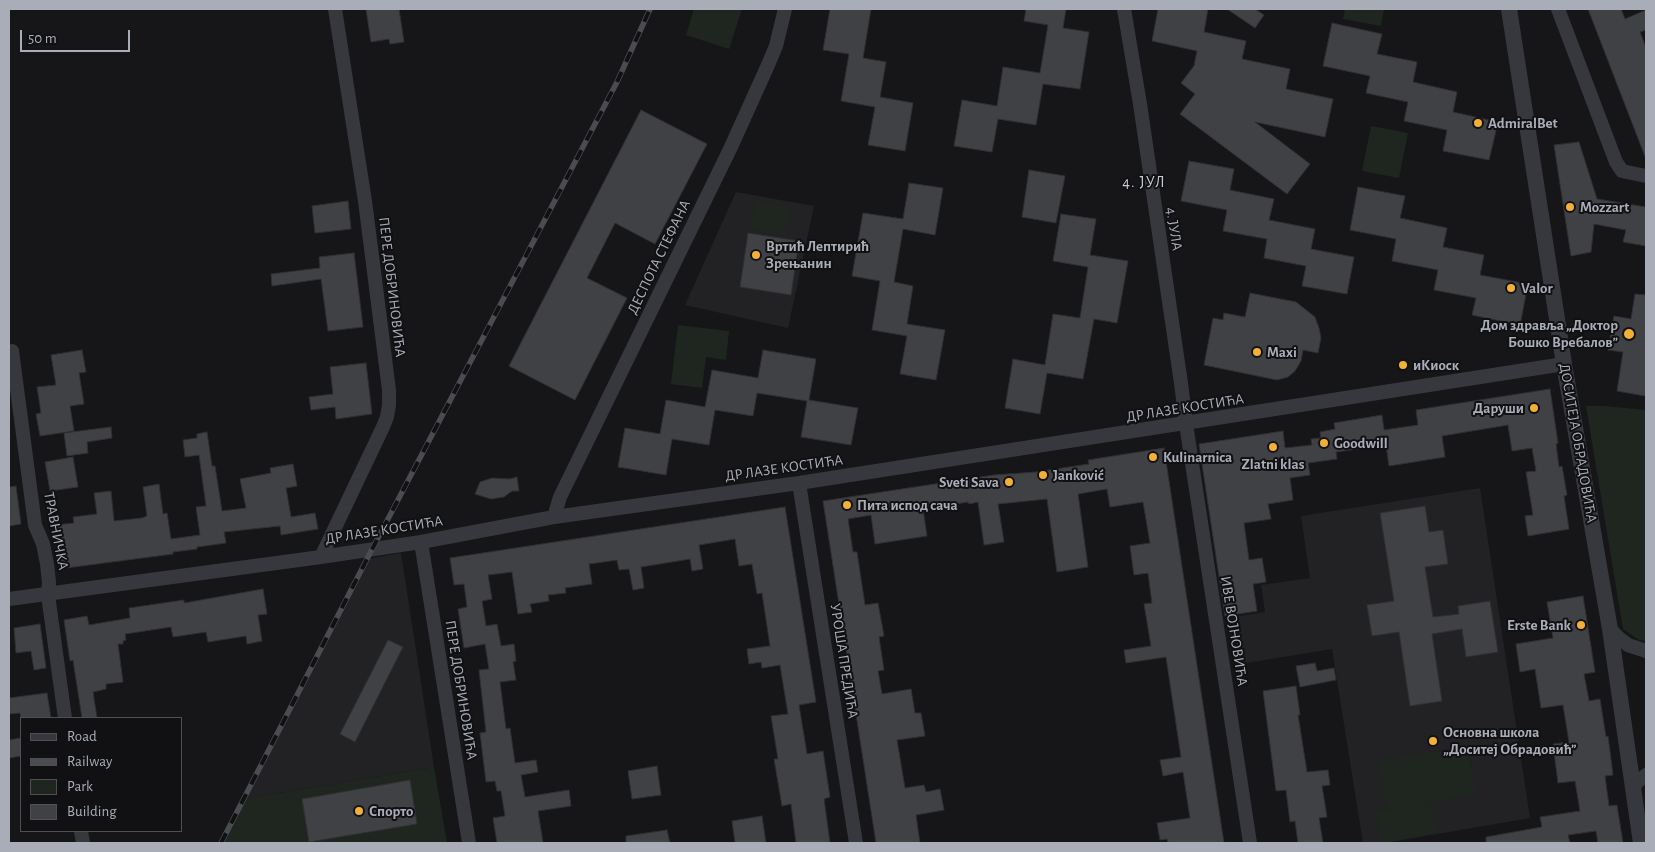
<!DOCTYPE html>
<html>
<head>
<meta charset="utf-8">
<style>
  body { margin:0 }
  #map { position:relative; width:1655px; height:852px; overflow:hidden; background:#161618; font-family:"Alegreya Sans",sans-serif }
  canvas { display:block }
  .frame { position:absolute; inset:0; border:10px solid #a8adb8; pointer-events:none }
  .legend { position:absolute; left:20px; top:717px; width:162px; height:115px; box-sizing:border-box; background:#111113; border:1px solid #4d4f55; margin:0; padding:6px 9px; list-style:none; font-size:15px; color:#a8adb8 }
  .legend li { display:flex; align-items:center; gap:10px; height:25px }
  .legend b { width:25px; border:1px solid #4d4f55 }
  .scale { position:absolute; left:20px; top:30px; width:110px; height:22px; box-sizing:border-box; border:2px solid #a8adb8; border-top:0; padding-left:6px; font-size:15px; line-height:18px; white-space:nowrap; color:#a8adb8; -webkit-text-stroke:4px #111113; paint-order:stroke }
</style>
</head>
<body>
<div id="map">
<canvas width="1655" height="852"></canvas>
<div class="frame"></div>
<ul class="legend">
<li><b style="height:6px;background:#37383d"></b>Road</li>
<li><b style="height:6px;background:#4a4c52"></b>Railway</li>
<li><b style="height:14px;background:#1e261f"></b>Park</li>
<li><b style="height:14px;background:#404145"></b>Building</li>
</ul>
<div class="scale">50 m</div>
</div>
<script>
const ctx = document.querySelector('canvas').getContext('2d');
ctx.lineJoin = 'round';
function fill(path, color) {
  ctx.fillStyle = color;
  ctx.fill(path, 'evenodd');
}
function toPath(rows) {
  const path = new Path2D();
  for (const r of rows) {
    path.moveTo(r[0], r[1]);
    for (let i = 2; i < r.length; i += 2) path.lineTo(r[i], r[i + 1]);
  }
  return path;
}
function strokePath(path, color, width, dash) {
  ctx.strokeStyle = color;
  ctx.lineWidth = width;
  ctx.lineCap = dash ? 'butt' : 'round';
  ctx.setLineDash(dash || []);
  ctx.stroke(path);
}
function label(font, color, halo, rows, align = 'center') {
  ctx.font = font + ' "Alegreya Sans",sans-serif';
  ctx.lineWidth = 4;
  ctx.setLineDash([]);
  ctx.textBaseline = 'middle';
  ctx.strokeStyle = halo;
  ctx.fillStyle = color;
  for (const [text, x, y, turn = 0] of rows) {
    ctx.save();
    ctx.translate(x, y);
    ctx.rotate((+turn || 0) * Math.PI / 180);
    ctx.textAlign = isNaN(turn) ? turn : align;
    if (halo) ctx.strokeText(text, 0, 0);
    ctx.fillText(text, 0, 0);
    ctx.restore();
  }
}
const built = toPath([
  [736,192,814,206,788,328,685,305],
  [1480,488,1530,818,1385,843,1363,843,1332,649,1240,664,1233,617,1265,612,1261,585,1310,578,1301,516],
  [401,553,434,767,244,799,367,559]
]);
const green = toPath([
  [694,9,742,9,729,49,686,35],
  [1345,9,1384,9,1381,26,1343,19],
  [1371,126,1408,133,1399,178,1362,171],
  [756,201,790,207,785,235,751,229],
  [678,325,729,331,726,360,706,357,702,388,671,384],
  [1586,406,1605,406,1646,410,1646,641,1639,640,1623,629],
  [1468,746,1476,794,1430,802,1436,833,1381,843,1376,812,1397,808,1387,809,1379,760],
  [434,767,447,843,221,843,244,799]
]);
const building = toPath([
  [366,9,399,9,404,42,390,44,389,39,371,42,366,9],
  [830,9,871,9,863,58,886,62,880,97,913,103,905,151,868,145,875,107,841,101,849,54,823,50,830,9],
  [1026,9,1066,9,1063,28,1089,32,1080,89,1043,84,1036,125,998,119,992,152,954,146,962,100,997,106,1003,67,1040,73,1048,25,1024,21,1026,9],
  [1158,9,1208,9,1204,32,1246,41,1242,59,1290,69,1286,89,1333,99,1325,137,1255,122,1310,164,1287,194,1180,114,1195,94,1181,83,1194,66,1197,51,1152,41,1158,9],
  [1227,9,1255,9,1264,15,1255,28,1227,9],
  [1588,9,1621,9,1625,19,1646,10,1646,30,1640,32,1646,48,1646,159,1588,9],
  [1332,23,1382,34,1377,54,1417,62,1413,82,1457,92,1453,112,1498,122,1489,160,1443,151,1447,130,1404,121,1408,102,1366,93,1370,76,1323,66,1332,23],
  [641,110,707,144,655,244,615,223,587,278,627,298,575,400,509,366,641,110],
  [1579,142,1597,199,1646,207,1646,246,1623,242,1626,230,1594,224,1591,252,1571,256,1554,145,1579,142],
  [1189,161,1234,169,1230,190,1274,199,1269,220,1315,229,1311,249,1354,257,1347,294,1302,286,1306,266,1264,258,1267,239,1223,231,1227,210,1181,201,1189,161],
  [1029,170,1065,176,1056,223,1022,217,1029,170],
  [909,183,943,188,935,235,903,229,894,282,913,286,907,324,945,330,936,380,900,374,907,336,872,330,880,281,852,276,863,213,903,219,909,183],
  [1358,187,1405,196,1400,218,1447,228,1443,247,1484,255,1480,275,1528,284,1520,325,1472,315,1476,298,1434,290,1438,270,1392,261,1396,239,1350,230,1358,187],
  [348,201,351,229,315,233,312,206,348,201],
  [1061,214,1096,219,1090,255,1128,261,1117,323,1094,319,1083,379,1047,373,1040,414,1005,408,1013,359,1045,365,1053,314,1080,318,1088,267,1053,261,1061,214],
  [748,233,799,241,791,295,740,287,748,233],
  [354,253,363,327,328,331,321,279,272,286,271,274,320,268,319,257,354,253],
  [1250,293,1296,302,1315,317,1319,328,1321,338,1318,353,1303,350,1301,361,1295,371,1288,377,1277,380,1204,365,1213,318,1223,320,1224,313,1245,317,1250,293],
  [1635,294,1646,295,1646,387,1645,396,1617,391,1623,352,1608,350,1614,316,1631,319,1635,294],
  [82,350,86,372,79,373,84,404,70,406,74,431,40,436,36,414,41,413,37,387,56,385,51,355,82,350],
  [763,350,816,359,809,400,858,408,851,445,801,437,807,401,757,393,753,416,715,410,709,445,672,439,666,475,618,467,625,428,660,434,666,400,705,407,712,370,758,378,763,350],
  [366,363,372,414,336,419,335,407,311,410,309,397,333,394,330,367,366,363],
  [1550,389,1558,443,1556,444,1559,467,1562,466,1567,495,1564,496,1569,529,1528,536,1525,516,1533,515,1526,472,1536,471,1532,448,1512,451,1508,425,1442,436,1445,457,1389,466,1386,445,1336,452,1337,459,1308,463,1310,475,1290,478,1293,500,1268,504,1271,519,1244,523,1249,560,1262,558,1266,582,1253,584,1257,611,1225,616,1199,444,1283,431,1285,448,1312,445,1311,439,1321,438,1320,432,1335,429,1334,423,1382,415,1384,430,1418,425,1416,410,1550,389],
  [111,427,112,438,87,442,88,453,67,456,64,433,111,427],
  [207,432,212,466,215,466,222,511,246,508,240,479,271,473,270,468,293,464,297,486,286,488,291,517,315,513,318,529,281,535,280,526,224,532,226,543,197,547,197,549,173,552,173,554,66,568,61,565,56,525,74,523,73,517,97,514,94,493,111,491,114,521,142,518,147,516,143,487,159,484,163,514,167,513,171,539,200,535,196,507,206,506,199,455,185,457,183,440,197,438,197,434,207,432],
  [1164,448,1224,843,1168,843,1167,839,1160,840,1157,823,1190,818,1183,772,1163,776,1160,760,1181,757,1166,657,1126,663,1124,650,1151,646,1144,604,1152,603,1148,573,1134,575,1130,546,1150,543,1143,502,1110,507,1107,489,1078,494,1088,567,1057,572,1047,499,998,504,1004,542,984,545,978,502,969,504,968,502,923,509,927,536,875,544,871,515,848,519,853,552,857,552,865,605,878,603,884,636,879,637,884,670,878,671,882,694,911,689,915,713,921,713,925,736,897,740,905,788,924,785,926,792,940,789,944,810,916,815,920,843,876,843,823,501,994,475,1036,472,1089,464,1088,460,1164,448],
  [73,457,78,487,50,491,45,462,73,457],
  [517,477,519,491,512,491,504,497,491,499,475,494,480,482,492,478,510,479,517,477],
  [16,486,21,524,9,526,9,487,16,486],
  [1425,506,1429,532,1443,530,1448,564,1425,567,1433,617,1459,614,1458,606,1490,601,1498,652,1466,657,1462,629,1432,634,1442,701,1410,706,1399,632,1372,636,1367,605,1394,601,1380,513,1425,506],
  [785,507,816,702,799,705,807,754,823,751,830,797,824,799,830,843,796,843,791,804,782,806,774,759,778,759,771,716,788,714,780,665,762,668,761,662,749,664,747,649,770,646,762,593,757,594,752,564,739,566,735,539,699,545,703,569,692,571,690,559,641,567,644,588,633,590,629,569,619,570,617,560,589,564,592,584,565,588,566,593,548,595,549,601,530,604,532,612,518,614,512,572,488,575,492,599,482,601,486,626,497,624,501,646,514,644,516,661,513,662,516,680,500,682,506,729,510,728,515,763,536,760,538,772,521,775,525,797,569,790,571,806,538,811,543,843,497,843,493,818,505,816,501,791,497,791,495,781,486,782,480,733,486,732,479,670,489,669,485,644,464,648,458,609,467,607,464,584,454,585,450,558,785,507],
  [263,589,267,614,258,615,262,641,247,644,246,636,208,642,206,632,173,637,171,627,125,634,126,640,123,641,123,644,118,644,123,682,106,684,106,689,93,692,97,718,82,718,73,660,70,661,64,620,87,616,89,625,130,618,129,608,184,600,184,603,263,589],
  [1583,596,1595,672,1584,674,1589,701,1600,699,1606,737,1608,736,1613,775,1605,776,1609,806,1617,805,1623,843,1598,843,1596,831,1568,835,1570,843,1486,843,1486,837,1542,827,1540,817,1580,811,1575,781,1558,783,1553,744,1569,742,1563,705,1541,708,1535,669,1520,672,1516,644,1553,638,1547,602,1583,596],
  [40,624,46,668,34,670,31,651,16,653,14,628,40,624],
  [388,640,403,647,355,742,340,734,388,640],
  [1315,663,1317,671,1334,668,1336,680,1300,687,1296,666,1315,663],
  [1296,686,1300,715,1298,715,1307,772,1328,770,1330,785,1322,786,1327,817,1319,818,1323,843,1298,843,1295,821,1290,822,1286,790,1276,791,1263,691,1296,686],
  [47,693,51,718,21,718,20,713,9,714,9,698,47,693],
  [21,738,21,756,9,758,9,740,21,738],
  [657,766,661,795,632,799,628,771,657,766],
  [410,780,417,824,309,842,302,799,410,780],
  [762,816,766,843,735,843,732,821,762,816],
  [667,830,670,843,626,843,626,836,667,830]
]);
const minor = toPath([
  [1124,9,1140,104,1181,383,1186,424,1250,843],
  [1558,9,1616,162,1622,171,1646,176],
  [12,351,35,525,43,544,47,564,49,582,48,595,65,718],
  [799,483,856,843],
  [554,517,560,497,731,147,768,65,776,46,785,9],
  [421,542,469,843],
  [321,557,383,427,387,417,389,405,389,390,365,201,335,9],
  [9,599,321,557,421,542,554,517,799,483,1564,364],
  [1610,629,1619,638,1628,645,1646,651],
  [1633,789,1637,782,1646,775],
  [81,831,83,843]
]);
const tertiary = toPath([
  [1509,9,1564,364,1610,629,1641,843]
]);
const rail = toPath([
  [221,843,367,559,617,82,650,9]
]);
const markers = [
  [1478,123,5,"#f2b134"],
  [1570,207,5,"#f2b134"],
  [756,255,5,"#f2b134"],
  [1511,288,5,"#f2b134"],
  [1629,334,6,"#f2b134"],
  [1257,352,5,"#f2b134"],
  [1403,365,5,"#f2b134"],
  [1534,408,5,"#f2b134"],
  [1324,443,5,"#f2b134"],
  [1273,447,5,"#f2b134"],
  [1153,457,5,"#f2b134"],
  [1043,475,5,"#f2b134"],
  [1009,482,5,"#f2b134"],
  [847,505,5,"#f2b134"],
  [1581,625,5,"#f2b134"],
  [1433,741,5,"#f2b134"],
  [359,811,5,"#f2b134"]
];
const poiNames = [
  ["AdmiralBet",1488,123],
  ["Mozzart",1580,207],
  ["Вртић Лептирић",766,246],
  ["Зрењанин",766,263],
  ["Valor",1521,288],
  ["Дом здравља „Доктор",1618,325,"right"],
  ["Бошко Вребалов”",1618,342,"right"],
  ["Maxi",1267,352],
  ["иКиоск",1413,365],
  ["Даруши",1524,408,"right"],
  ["Goodwill",1334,443],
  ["Kulinarnica",1163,457],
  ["Zlatni klas",1273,464,"center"],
  ["Janković",1053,475],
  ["Sveti Sava",999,482,"right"],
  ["Пита испод сача",857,505],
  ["Erste Bank",1571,625,"right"],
  ["Основна школа",1443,732],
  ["„Доситеј Обрадовић”",1443,749],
  ["Спорто",369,811]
];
const streetNames = [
  ["4. ЈУЛА",1174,229,81],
  ["ДЕСПОТА СТЕФАНА",659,257,-64],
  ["ПЕРЕ ДОБРИНОВИЋА",392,287,83],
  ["ДР ЛАЗЕ КОСТИЋА",1185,408,-9],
  ["ДОСИТЕЈА ОБРАДОВИЋА",1578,443,80],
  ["ДР ЛАЗЕ КОСТИЋА",784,468,-8],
  ["ДР ЛАЗЕ КОСТИЋА",384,530,-9],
  ["ТРАВНИЧКА",56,531,79],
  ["ИВЕ ВОЈНОВИЋА",1234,631,81],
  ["УРОША ПРЕДИЋА",844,661,81],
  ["ПЕРЕ ДОБРИНОВИЋА",461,690,81]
];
const neighbourhoodNames = [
  ["4. ЈУЛ",1144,182]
];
fill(built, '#222225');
fill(green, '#1e261f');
fill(building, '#404145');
strokePath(building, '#303034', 1);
strokePath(minor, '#37383d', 14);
strokePath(tertiary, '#37383d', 16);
strokePath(rail, '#4a4c52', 5.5);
strokePath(rail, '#111113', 4, [11]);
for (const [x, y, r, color] of markers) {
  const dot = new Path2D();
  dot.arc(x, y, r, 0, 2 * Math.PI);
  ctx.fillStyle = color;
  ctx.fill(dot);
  strokePath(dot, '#111113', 2);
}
label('bold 15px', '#a8adb8', '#111113', poiNames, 'left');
label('15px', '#a8adb8', '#111113', streetNames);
ctx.letterSpacing = '1px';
label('16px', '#c9ccd4', '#111113', neighbourhoodNames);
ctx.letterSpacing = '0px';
</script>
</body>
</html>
